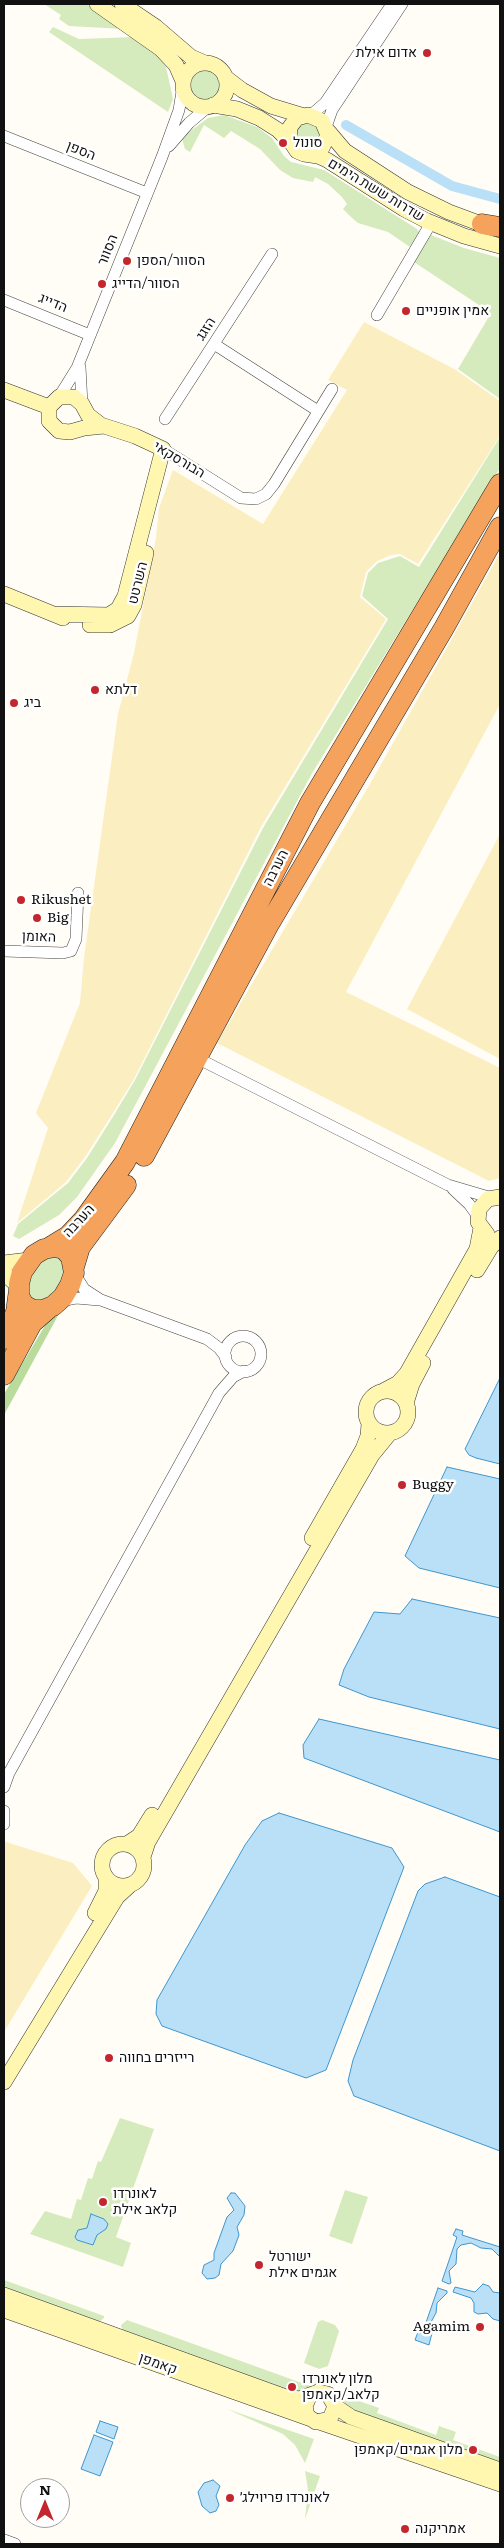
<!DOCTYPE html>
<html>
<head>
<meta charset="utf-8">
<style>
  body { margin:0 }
  #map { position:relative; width:504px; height:2548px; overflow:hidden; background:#fffdf5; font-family:Literata,serif }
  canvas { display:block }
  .frame { position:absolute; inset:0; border:5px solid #111; pointer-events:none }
  .north { position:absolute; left:20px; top:2478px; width:50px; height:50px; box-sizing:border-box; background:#fff; border:1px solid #a0a0a0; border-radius:50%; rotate:0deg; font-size:14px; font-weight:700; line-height:20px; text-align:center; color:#111 }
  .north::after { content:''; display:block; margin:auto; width:18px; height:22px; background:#c4262e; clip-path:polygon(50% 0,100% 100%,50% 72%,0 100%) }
</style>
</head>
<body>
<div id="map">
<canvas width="504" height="2548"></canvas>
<div class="frame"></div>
<div class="north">N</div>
</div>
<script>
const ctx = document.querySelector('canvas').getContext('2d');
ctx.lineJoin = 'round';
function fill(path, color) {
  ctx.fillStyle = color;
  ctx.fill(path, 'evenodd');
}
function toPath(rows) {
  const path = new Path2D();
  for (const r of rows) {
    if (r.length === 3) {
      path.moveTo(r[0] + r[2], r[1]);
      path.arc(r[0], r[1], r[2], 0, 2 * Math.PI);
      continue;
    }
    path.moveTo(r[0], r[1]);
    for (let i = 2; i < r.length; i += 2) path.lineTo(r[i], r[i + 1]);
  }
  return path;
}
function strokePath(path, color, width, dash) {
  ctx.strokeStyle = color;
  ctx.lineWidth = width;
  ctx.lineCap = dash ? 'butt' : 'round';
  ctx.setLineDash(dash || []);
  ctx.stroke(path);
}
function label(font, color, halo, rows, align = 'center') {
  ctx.font = font + ' Literata,Heebo,serif';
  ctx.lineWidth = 5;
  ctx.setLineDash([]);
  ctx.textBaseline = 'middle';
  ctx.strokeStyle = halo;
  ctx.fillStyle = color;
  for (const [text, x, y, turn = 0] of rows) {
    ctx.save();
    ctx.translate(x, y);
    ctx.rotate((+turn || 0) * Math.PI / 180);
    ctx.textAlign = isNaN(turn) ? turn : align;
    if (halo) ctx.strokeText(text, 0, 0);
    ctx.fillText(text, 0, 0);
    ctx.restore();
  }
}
const green = toPath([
  [44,4,86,4,124,29,69,26,59,19,61,15],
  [53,27,79,39,135,37,158,55,166,67,173,99,168,112,49,32],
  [205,85,18],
  [224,115,257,127,272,138,284,156,291,162,324,170,417,229,419,232,410,247,388,232,358,223,351,217,343,209,347,204,342,197,328,184,315,177,313,182,293,178,280,170,260,149,231,131,224,138,204,125,190,152,185,149,182,139,188,133,208,118],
  [308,118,312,119,324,138,305,151,293,131],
  [431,235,464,248,500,258,500,399,458,369,491,313,414,262],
  [500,437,500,468,311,775,115,1143,77,1197,59,1215,19,1239,13,1236,18,1224,68,1183,87,1158,114,1115,135,1080,263,828,388,619,362,596,368,573,378,563,400,556,419,567],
  [58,1252,68,1278,42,1305,24,1294,30,1268],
  [120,2118,154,2129,116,2237,131,2243,123,2267,30,2234,45,2211,71,2219,77,2199,81,2200,88,2178,92,2179,98,2161,101,2162],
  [345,2190,368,2197,352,2244,329,2236],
  [4,2280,104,2316,104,2318,99,2322,4,2291],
  [127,2320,313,2387,315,2382,320,2388,297,2393,126,2334,123,2333,121,2325],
  [322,2320,335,2325,339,2331,328,2366,319,2369,304,2363,318,2322],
  [344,2393,353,2399,379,2408,377,2413,436,2435,439,2426,456,2432,453,2440,500,2457,500,2466,350,2409,339,2396],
  [227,2409,314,2439,305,2463,295,2445,283,2434],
  [305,2471,320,2476,305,2519,308,2490]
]);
const forest = toPath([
  [61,1310,4,1415,4,1394,46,1324]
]);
const sand = toPath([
  [364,322,456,370,500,401,500,430,498,439,418,564,400,554,391,555,377,561,366,572,360,597,386,619,261,827,134,1079,113,1113,85,1157,66,1182,17,1223,48,1128,36,1113,80,1003,84,958,118,714,134,653,156,538,159,508,173,470,263,524,347,390,328,380],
  [500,553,500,704,346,992,500,1068,500,1178,489,1181,217,1043,370,784],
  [500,834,500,1059,407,1009],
  [6,1842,73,1863,92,1886,4,2032,4,1844]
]);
const water = toPath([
  [500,1378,500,1464,476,1458,469,1455,465,1449,500,1378],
  [447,1467,500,1479,500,1588,419,1568,405,1556,447,1467],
  [412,1599,500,1618,500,1729,369,1697,339,1685,344,1669,374,1612,400,1614,412,1599],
  [319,1719,500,1760,500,1832,304,1758,303,1745,319,1719],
  [279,1813,392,1848,404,1867,326,2070,306,2078,162,2026,156,2014,157,2000,245,1845,262,1821,279,1813],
  [445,1877,500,1897,500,2151,354,2096,348,2081,353,2060,418,1891,425,1884,445,1877],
  [231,2193,235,2193,245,2206,244,2215,237,2227,239,2235,233,2251,221,2264,219,2275,215,2278,207,2279,202,2273,204,2265,214,2260,214,2253,227,2217,234,2210,227,2198,231,2193],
  [91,2214,104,2219,108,2224,106,2229,97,2235,93,2245,77,2240,75,2237,78,2230,87,2228,91,2214],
  [456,2229,463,2231,462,2235,500,2247,500,2257,492,2249,481,2248,471,2243,461,2245,457,2249,456,2264,449,2271,451,2283,449,2284,442,2281,457,2237,453,2235,456,2229],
  [483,2284,489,2286,493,2292,500,2293,500,2321,493,2319,487,2313,478,2314,474,2312,474,2303,471,2298,453,2292,455,2287,475,2292,483,2284],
  [438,2288,447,2291,447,2293,437,2303,436,2313,431,2322,432,2333,429,2345,415,2340,418,2332,422,2334,438,2288],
  [100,2421,118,2427,114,2439,96,2432,100,2421],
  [94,2435,113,2442,100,2476,81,2469,94,2435],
  [213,2480,220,2486,216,2496,219,2505,216,2511,210,2513,202,2506,198,2492,204,2483,213,2480]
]);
const canal = toPath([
  [346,125,452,186,500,199]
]);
const street = toPath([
  [311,115,325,103,392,4],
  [326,127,332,110,402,4],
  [4,136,147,193],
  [169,146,189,123,209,106],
  [4,300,90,335],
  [377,315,431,223],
  [214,344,318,411],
  [80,367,82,404],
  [59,397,77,368,162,157,179,110,183,85],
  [165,419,272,254],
  [163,449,241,498,256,499,266,494,274,484,332,389],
  [4,951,63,953,71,951,76,939,78,893],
  [197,1058,448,1185,492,1198],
  [453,1189,469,1204,477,1215],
  [74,1273,84,1289,101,1300,207,1339,219,1348,226,1357],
  [60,1301,76,1298,99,1300],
  [243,1354,18],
  [4,1787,9,1773,219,1393,233,1377,244,1371],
  [4,1811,4,1824],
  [4,2540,15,2544]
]);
const secondary = toPath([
  [97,4,161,49,176,65,183,81],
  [122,4,156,27,191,57,205,63],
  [205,85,22],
  [225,77,242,90,271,106,304,116],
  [213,105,237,109,259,118,278,130,290,142],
  [328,131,345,151,408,192,449,212,492,228],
  [308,154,322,148,328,135,322,121,308,115,297,118,290,127,289,139,297,151,304,154,318,156,327,160,404,209,427,221,464,236,500,246],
  [4,390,49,407],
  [4,594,63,618],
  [54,614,109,615,118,609,125,596,163,449,135,436,101,425,88,415,82,404,74,397,59,397,49,407,49,421,59,431,70,432,84,428,104,426],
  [90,625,110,625,128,616,134,605,146,553],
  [487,1234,478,1222,479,1209,488,1199,500,1197],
  [4,1263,29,1260],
  [477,1270,491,1247,500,1238],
  [4,1273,19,1287],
  [387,1412,21],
  [383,1391,398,1383,407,1373,477,1249,481,1228],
  [406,1403,412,1384,423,1363],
  [312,1538,363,1449,368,1436,369,1424],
  [123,1865,21],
  [127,1844,139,1836,152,1815],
  [143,1857,148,1842,372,1455,390,1433],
  [95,1913,106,1891,106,1877],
  [4,2082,117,1897,129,1886],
  [4,2295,286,2397,299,2399,318,2392,328,2394,335,2406,330,2419,316,2422,307,2416,305,2406,309,2397],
  [4,2310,311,2419],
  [335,2406,351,2417,500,2470],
  [319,2422,500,2484]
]);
const highway = toPath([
  [482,224,500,227],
  [144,1156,268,926,444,628,500,527],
  [50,1247,68,1236,84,1219,125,1162,310,803,500,484],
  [55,1247,64,1249,71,1257,74,1273,70,1285,63,1297,53,1306,43,1310,33,1310,24,1305,19,1296,19,1284,22,1272,34,1255,44,1249,55,1247],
  [74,1267,80,1247,126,1185],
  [4,1339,16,1312,19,1290],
  [4,1375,32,1323,48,1309]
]);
const markers = [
  [427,53,5,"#c4262e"],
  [283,143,5,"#c4262e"],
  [127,261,5,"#c4262e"],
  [102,284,5,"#c4262e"],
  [406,311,5,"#c4262e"],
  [95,690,5,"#c4262e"],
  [14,703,5,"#c4262e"],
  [21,900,5,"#c4262e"],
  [37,918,5,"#c4262e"],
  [402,1485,5,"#c4262e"],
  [109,2058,5,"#c4262e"],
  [103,2202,5,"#c4262e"],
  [259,2265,5,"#c4262e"],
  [480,2327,5,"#c4262e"],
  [292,2387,5,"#c4262e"],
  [473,2450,5,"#c4262e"],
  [230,2498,5,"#c4262e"],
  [405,2529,5,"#c4262e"]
];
const poiNames = [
  ["אדום אילת",417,53,"right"],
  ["סונול",293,143],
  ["הסוור/הספן",137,261],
  ["הסוור/הדייג",112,284],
  ["אמין אופניים",416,311],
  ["דלתא",105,690],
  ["ביג",24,703],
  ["Rikushet",31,900],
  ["Big",47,918],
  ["Buggy",412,1485],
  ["רייזרים בחווה",119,2058],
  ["לאונרדו",113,2194],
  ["קלאב אילת",113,2210],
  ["ישורטל",269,2257],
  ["אגמים אילת",269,2273],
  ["Agamim",470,2327,"right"],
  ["מלון לאונרדו",302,2379],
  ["קלאב/קאמפן",302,2395],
  ["מלון אגמים/קאמפן",463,2450,"right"],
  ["לאונרדו פריוילג׳",240,2498],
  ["אמריקנה",415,2529]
];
const streetNames = [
  ["הספן",81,151,22],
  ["שדרות ששת הימים",376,190,31],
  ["הסוור",108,250,-68],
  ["הדייג",53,303,22],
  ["הזגג",206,329,-57],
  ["הבורסקאי",179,460,31],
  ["השרטט",138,583,-76],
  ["הערבה",276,868,-63],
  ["האומן",39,937,2],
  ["הערבה",79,1221,-47],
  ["קאמפן",158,2364,19]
];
fill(green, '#d5ebbd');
fill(forest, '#b9dc9c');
fill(sand, '#fbeec1');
fill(water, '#b9e0f7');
strokePath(water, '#3f96cf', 1);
strokePath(canal, '#b9e0f7', 10);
strokePath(street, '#444', 12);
strokePath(secondary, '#333', 16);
strokePath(highway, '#222', 21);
strokePath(street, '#fff', 11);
strokePath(secondary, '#fff6b0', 15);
strokePath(highway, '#f5a25d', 20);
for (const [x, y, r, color] of markers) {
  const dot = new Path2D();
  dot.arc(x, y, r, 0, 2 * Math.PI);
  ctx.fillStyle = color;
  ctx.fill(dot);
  strokePath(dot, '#fff', 2);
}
label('14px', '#111', '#fff', poiNames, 'left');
label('14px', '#111', '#fff', streetNames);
</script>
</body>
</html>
